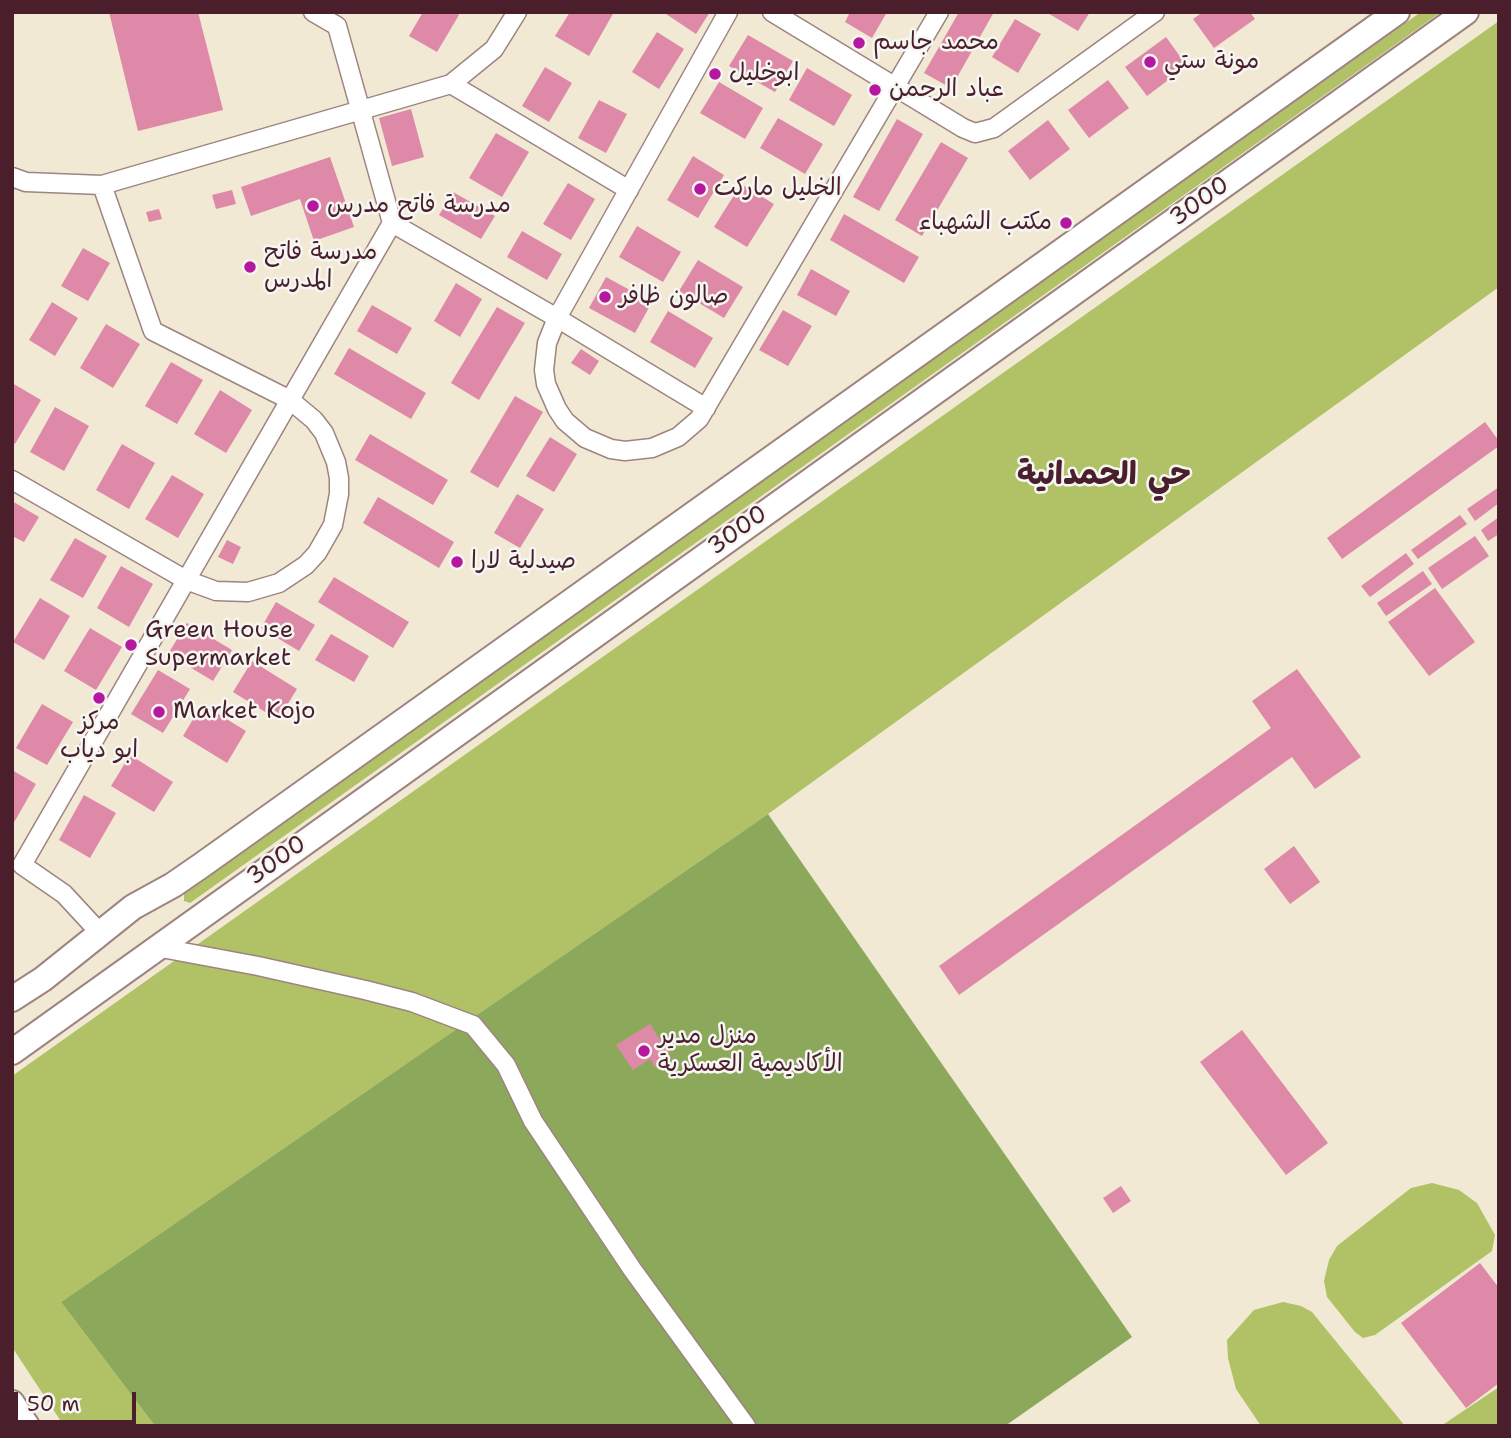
<!DOCTYPE html>
<html>
<head>
<meta charset="utf-8">
<style>
  body { margin:0 }
  #map { position:relative; width:1511px; height:1438px; overflow:hidden; background:#f1e9d4; font-family:"Shantell Sans",sans-serif }
  canvas { display:block }
  .frame { position:absolute; inset:0; border:14px solid #4a1f2b; pointer-events:none }
  .scale { position:absolute; left:14px; top:1392px; width:122px; height:32px; box-sizing:border-box; border:4px solid #4a1f2b; border-top:0; padding-left:9px; font-size:21px; line-height:24px; white-space:nowrap; color:#4a1f2b; -webkit-text-stroke:5px #f6f6f2; paint-order:stroke }
</style>
</head>
<body>
<div id="map">
<canvas width="1511" height="1438"></canvas>
<div class="frame"></div>
<div class="scale">50 m</div>
</div>
<script>
const ctx = document.querySelector('canvas').getContext('2d');
ctx.lineJoin = 'round';
function fill(path, color) {
  ctx.fillStyle = color;
  ctx.fill(path, 'evenodd');
}
function toPath(rows) {
  const path = new Path2D();
  for (const r of rows) {
    path.moveTo(r[0], r[1]);
    for (let i = 2; i < r.length; i += 2) path.lineTo(r[i], r[i + 1]);
  }
  return path;
}
function strokePath(path, color, width, dash) {
  ctx.strokeStyle = color;
  ctx.lineWidth = width;
  ctx.lineCap = dash ? 'butt' : 'round';
  ctx.setLineDash(dash || []);
  ctx.stroke(path);
}
function label(font, color, halo, rows, align = 'center') {
  ctx.font = font + ' "Shantell Sans","Playpen Sans Arabic",sans-serif';
  ctx.lineWidth = 5;
  ctx.setLineDash([]);
  ctx.textBaseline = 'middle';
  ctx.strokeStyle = halo;
  ctx.fillStyle = color;
  for (const [text, x, y, turn = 0] of rows) {
    ctx.save();
    ctx.translate(x, y);
    ctx.rotate((+turn || 0) * Math.PI / 180);
    ctx.textAlign = isNaN(turn) ? turn : align;
    if (halo) ctx.strokeText(text, 0, 0);
    ctx.fillText(text, 0, 0);
    ctx.restore();
  }
}
const green = toPath([
  [1421,12,1441,12,190,903,184,901,184,893],
  [1499,21,1499,287,768,814,61,1302,155,1426,64,1426,12,1347,12,1076],
  [1432,1183,1459,1190,1477,1203,1495,1235,1492,1251,1375,1335,1363,1338,1355,1332,1327,1297,1324,1281,1329,1260,1337,1246,1411,1188],
  [1283,1302,1301,1306,1312,1312,1405,1426,1261,1426,1236,1389,1228,1358,1227,1340,1254,1310],
  [1499,1387,1499,1426,1441,1426]
]);
const forest = toPath([
  [768,814,1132,1337,1005,1426,155,1426,61,1302]
]);
const building = toPath([
  [109,12,198,12,223,110,138,131],
  [423,12,455,12,459,15,437,52,409,36],
  [570,12,614,12,589,56,555,36],
  [663,12,710,12,696,34],
  [850,12,887,12,872,38,845,22],
  [959,12,994,12,951,88,924,73],
  [1046,12,1090,12,1078,31],
  [1203,12,1250,12,1255,19,1214,48,1193,19],
  [1015,19,1041,34,1018,73,992,57],
  [657,32,684,49,659,89,632,72],
  [748,35,793,61,775,92,729,66],
  [1166,37,1187,66,1147,96,1125,67],
  [545,67,572,83,549,122,522,106],
  [807,68,852,95,834,126,789,100],
  [1108,80,1129,108,1089,138,1068,110],
  [719,82,763,108,745,139,700,113],
  [599,100,627,114,606,153,578,138],
  [411,109,424,157,392,166,379,118],
  [778,118,823,144,805,174,760,148],
  [897,119,923,134,879,211,853,197],
  [1048,120,1070,149,1030,180,1008,151],
  [496,133,529,152,502,197,469,178],
  [941,142,968,158,922,236,895,220],
  [693,156,724,175,698,218,667,200],
  [330,157,354,227,314,241,300,199,251,216,241,187],
  [568,183,595,199,571,240,543,224],
  [741,184,774,204,747,247,714,227],
  [232,190,236,204,216,209,212,195],
  [453,192,495,216,481,239,439,215],
  [159,209,162,219,149,222,146,212],
  [844,214,919,257,904,283,830,240],
  [637,226,681,252,663,282,619,257],
  [522,231,562,254,547,280,507,257],
  [83,248,110,263,88,301,61,286],
  [698,260,743,287,724,318,679,291],
  [811,269,850,291,836,316,797,295],
  [606,277,652,302,635,333,589,308],
  [456,283,482,299,460,337,434,321],
  [52,302,78,318,55,356,29,340],
  [372,305,412,328,397,354,357,331],
  [497,307,525,323,479,400,451,383],
  [783,310,812,326,788,366,759,350],
  [668,311,713,338,695,368,650,342],
  [106,324,140,344,113,388,80,368],
  [349,348,426,393,411,419,334,374],
  [581,349,599,361,590,375,571,363],
  [171,362,203,380,177,424,145,406],
  [12,383,41,400,15,444,12,442],
  [220,390,252,410,226,453,194,434],
  [515,396,543,412,498,488,470,472],
  [55,407,89,426,64,471,30,452],
  [1485,422,1499,441,1499,446,1342,559,1327,538],
  [370,434,448,480,433,505,355,460],
  [550,437,577,454,554,492,526,476],
  [122,444,155,463,129,509,96,490],
  [172,475,204,494,178,538,145,519],
  [1499,487,1499,503,1475,521,1467,509],
  [517,494,544,509,520,548,494,533],
  [378,497,454,542,439,568,363,523],
  [12,501,39,517,24,542,12,536],
  [1460,515,1467,524,1418,559,1411,550],
  [1499,517,1499,534,1488,541,1481,530],
  [1475,536,1489,556,1442,589,1428,568],
  [75,538,107,556,83,598,50,580],
  [227,540,241,547,233,564,218,557],
  [1406,553,1414,564,1370,597,1361,586],
  [121,566,153,584,129,627,97,608],
  [1423,571,1432,584,1386,616,1377,603],
  [334,577,409,622,393,648,318,602],
  [1435,588,1475,642,1429,676,1388,622],
  [40,598,70,616,44,660,13,642],
  [276,602,315,625,299,651,261,628],
  [187,623,232,650,213,681,168,654],
  [90,628,122,647,96,690,64,671],
  [331,634,369,656,354,682,315,660],
  [252,661,297,689,278,720,233,692],
  [1297,669,1361,757,1315,789,1292,757,959,995,939,966,1271,728,1252,701],
  [158,670,190,689,163,733,131,714],
  [42,704,73,722,47,765,16,748],
  [202,704,246,731,227,763,183,736],
  [130,755,173,782,154,812,111,786],
  [12,770,36,784,12,826],
  [84,795,116,813,90,858,59,840],
  [1294,846,1320,882,1290,904,1264,869],
  [650,1024,671,1057,655,1067,650,1059,633,1070,616,1045],
  [1242,1030,1328,1143,1286,1175,1200,1062],
  [1121,1186,1131,1201,1113,1213,1103,1198],
  [1480,1263,1499,1288,1499,1383,1466,1408,1401,1323]
]);
const street = toPath([
  [313,12,337,26,392,223,557,318,706,408],
  [728,12,557,318,547,343,544,370,546,384,557,409,565,421,585,438,611,449,625,451,652,448,678,437,699,419,939,12],
  [772,12,963,128,975,133,994,128,1155,12],
  [451,84,629,190],
  [12,177,26,182,102,185,451,84,494,49,517,12],
  [12,480,186,580,216,591,248,592,279,583,306,565,317,553,333,525,339,494,339,478,336,462,324,433,314,420,290,400,153,331,102,185],
  [101,934,64,894,22,865,392,223],
  [156,947,258,966,365,990,412,1002,473,1025,506,1065,533,1121,632,1269,746,1426]
]);
const secondary = toPath([
  [12,999,43,979,133,907,173,885,202,865,1397,12],
  [12,1052,1466,12],
  [12,1403,27,1426]
]);
const markers = [
  [859,43,7,"#b5179e"],
  [1150,62,7,"#b5179e"],
  [715,74,7,"#b5179e"],
  [875,90,7,"#b5179e"],
  [700,189,7,"#b5179e"],
  [313,206,7,"#b5179e"],
  [1066,223,7,"#b5179e"],
  [250,267,7,"#b5179e"],
  [605,297,7,"#b5179e"],
  [457,562,7,"#b5179e"],
  [131,645,7,"#b5179e"],
  [99,698,7,"#b5179e"],
  [159,712,7,"#b5179e"],
  [644,1051,7,"#b5179e"]
];
const poiNames = [
  ["محمد جاسم",873,43],
  ["مونة ستي",1164,62],
  ["ابوخليل",729,74],
  ["عباد الرحمن",889,90],
  ["الخليل ماركت",714,189],
  ["مدرسة فاتح مدرس",327,206],
  ["مكتب الشهباء",1052,223,"right"],
  ["مدرسة فاتح",264,253],
  ["المدرس",264,281],
  ["صالون ظافر",619,297],
  ["صيدلية لارا",471,562],
  ["Green House",145,631],
  ["Supermarket",145,659],
  ["Market Kojo",173,712],
  ["مركز",99,723,"center"],
  ["ابو دياب",99,751,"center"],
  ["منزل مدير",658,1037],
  ["الأكاديمية العسكرية",658,1065]
];
const streetNames = [
  ["3000",1200,202,-36],
  ["3000",738,531,-36],
  ["3000",277,861,-36]
];
const districtNames = [
  ["حي الحمدانية",1104,476]
];
fill(green, '#b0c265');
fill(forest, '#8ca85a');
fill(building, '#de89a7');
strokePath(street, '#9e8480', 21);
strokePath(secondary, '#9e8480', 28);
strokePath(street, '#fff', 18);
strokePath(secondary, '#fff', 24);
for (const [x, y, r, color] of markers) {
  const dot = new Path2D();
  dot.arc(x, y, r, 0, 2 * Math.PI);
  ctx.fillStyle = color;
  ctx.fill(dot);
  strokePath(dot, '#f6f6f2', 2.5);
}
label('24px', '#4a1f2b', '#f6f6f2', poiNames, 'left');
label('24px', '#4a1f2b', '#f6f6f2', streetNames);
label('bold 32px', '#4a1f2b', '#f6f6f2', districtNames);
</script>
</body>
</html>
